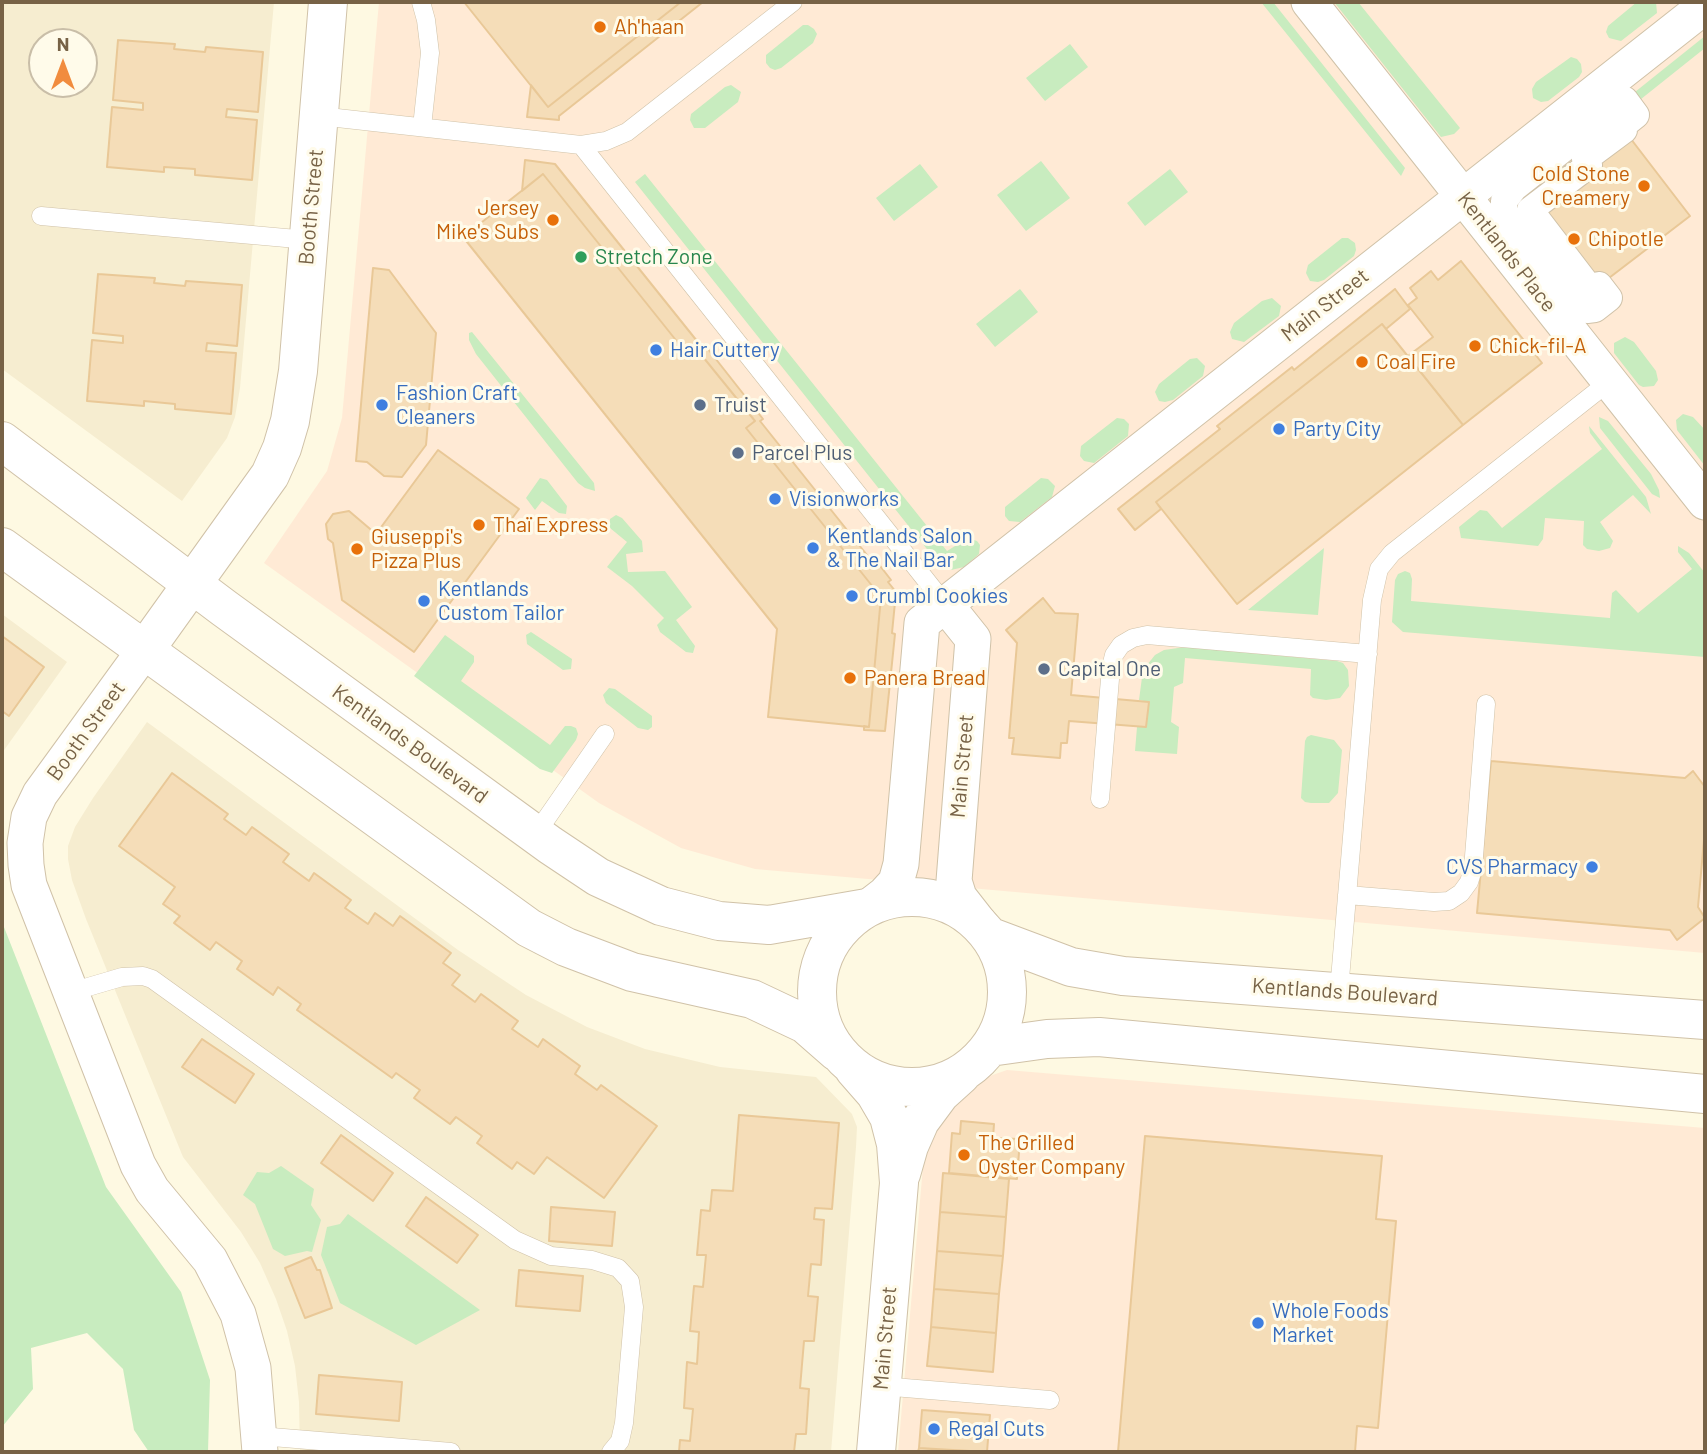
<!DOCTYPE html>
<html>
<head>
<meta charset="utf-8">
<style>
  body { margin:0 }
  #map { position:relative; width:1707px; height:1454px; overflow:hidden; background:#fef9e2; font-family:Barlow,sans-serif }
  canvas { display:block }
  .frame { position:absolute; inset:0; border:4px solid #776246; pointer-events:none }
  .north { position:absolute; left:28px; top:28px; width:70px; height:70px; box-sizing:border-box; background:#fffbea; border:2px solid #c9bea8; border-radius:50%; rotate:0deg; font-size:19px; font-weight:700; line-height:28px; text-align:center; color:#776246 }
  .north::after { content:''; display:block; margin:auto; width:24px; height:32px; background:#f18c3e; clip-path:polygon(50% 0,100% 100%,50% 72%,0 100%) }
</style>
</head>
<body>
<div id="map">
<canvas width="1707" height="1454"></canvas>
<div class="frame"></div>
<div class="north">N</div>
</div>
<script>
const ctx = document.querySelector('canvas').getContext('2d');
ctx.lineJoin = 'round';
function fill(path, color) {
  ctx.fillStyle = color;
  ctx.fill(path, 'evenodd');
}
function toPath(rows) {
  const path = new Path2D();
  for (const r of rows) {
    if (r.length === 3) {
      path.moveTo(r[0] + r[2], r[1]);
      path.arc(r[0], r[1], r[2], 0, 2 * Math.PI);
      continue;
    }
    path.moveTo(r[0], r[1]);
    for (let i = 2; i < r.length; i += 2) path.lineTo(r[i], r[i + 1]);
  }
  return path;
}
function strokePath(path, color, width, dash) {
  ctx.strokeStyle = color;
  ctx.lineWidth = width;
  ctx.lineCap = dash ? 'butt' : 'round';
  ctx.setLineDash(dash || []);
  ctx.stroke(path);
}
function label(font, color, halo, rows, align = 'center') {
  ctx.font = font + ' Barlow,sans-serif';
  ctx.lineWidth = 6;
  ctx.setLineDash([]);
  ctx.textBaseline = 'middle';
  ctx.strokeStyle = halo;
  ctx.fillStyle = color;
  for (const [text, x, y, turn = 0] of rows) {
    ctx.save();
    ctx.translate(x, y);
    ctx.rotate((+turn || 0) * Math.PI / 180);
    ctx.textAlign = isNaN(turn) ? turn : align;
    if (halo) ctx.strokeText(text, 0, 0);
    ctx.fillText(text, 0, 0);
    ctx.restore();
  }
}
const residential = toPath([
  [2,2,274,2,240,388,235,417,227,438,182,501,2,369],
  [42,42,84,42,84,84,42,84],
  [2,614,67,662,2,753],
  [147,722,458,950,526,995,587,1027,645,1049,720,1067,816,1077,852,1114,857,1127,856,1147,831,1452,300,1452,299,1402,295,1366,287,1331,276,1299,260,1263,241,1232,183,1157,86,919,72,880,68,859,68,846,75,827,93,798]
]);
const commercial = toPath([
  [379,2,1705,2,1705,953,755,869,681,848,599,803,264,563,327,471,342,418],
  [1007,1070,1705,1128,1705,1452,898,1452,924,1155,930,1132,963,1092,984,1078]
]);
const green = toPath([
  [1261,2,1273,2,1405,168,1401,176],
  [1334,2,1358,2,1460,128,1454,134,1441,137],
  [1637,2,1656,2,1657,13,1621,41,1609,38,1606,32,1608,26],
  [803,25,808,25,814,29,817,34,813,43,781,68,775,70,770,68,766,63,766,55],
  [1705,36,1705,48,1631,107,1625,100],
  [1070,44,1088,67,1045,101,1026,78],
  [1571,57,1577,59,1581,64,1582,72,1579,77,1548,101,1541,102,1533,98,1532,89,1536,82],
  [731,85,741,92,738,102,705,128,694,128,690,120,691,114,725,87],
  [1041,161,1070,198,1026,231,997,195],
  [920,164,938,187,894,221,876,198],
  [1170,169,1188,192,1145,226,1127,203],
  [645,174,947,551,968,538,977,541,980,545,979,554,964,567,951,570,938,563,635,182],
  [1342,238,1348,238,1355,243,1356,250,1354,256,1324,280,1318,282,1310,281,1306,273,1308,265],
  [1020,289,1038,312,995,347,976,324],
  [1272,298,1281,306,1279,316,1244,342,1232,339,1230,332,1234,323,1262,301],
  [472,332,594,483,595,491,585,488,578,483,476,354,469,340,469,333],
  [1625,337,1634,342,1656,371,1658,380,1654,386,1643,387,1639,385,1614,353,1614,343],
  [1197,358,1205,366,1203,376,1173,400,1165,402,1159,401,1155,392,1159,384,1190,359],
  [1683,414,1693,417,1705,430,1705,466,1677,430,1676,420],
  [1599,417,1608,421,1651,474,1659,490,1660,498,1652,494,1600,428],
  [1117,418,1124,419,1129,424,1128,436,1094,463,1084,461,1080,456,1081,446],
  [1589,426,1646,497,1651,514,1633,495,1600,522,1613,541,1610,548,1599,551,1587,549,1583,545,1584,521,1545,518,1543,539,1538,546,1461,538,1459,527,1480,510,1487,511,1502,528,1602,449,1590,433],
  [540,478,547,480,567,506,566,514,559,513,542,501,535,510,526,498],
  [1041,478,1048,479,1055,486,1052,497,1020,522,1009,521,1005,516,1005,507],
  [616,515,622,518,642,541,643,552,626,554,628,572,665,571,692,607,676,620,695,646,693,653,686,652,660,632,657,625,664,618,632,586,607,567,627,542,610,528,610,519],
  [1678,546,1689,553,1705,573,1705,657,1403,632,1392,622,1395,580,1398,574,1405,571,1410,573,1412,579,1411,601,1610,618,1612,593,1616,590,1638,613,1692,569,1678,552],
  [1324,548,1318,615,1248,610],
  [531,632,572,659,571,669,563,670,527,644,526,635],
  [445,635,474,656,474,662,461,681,550,745,565,726,571,726,576,728,578,734,576,740,552,773,540,769,414,676],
  [1185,647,1337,661,1343,663,1348,670,1349,686,1340,698,1326,700,1313,698,1310,695,1311,669,1185,658,1183,683,1174,687,1171,722,1179,727,1177,754,1135,751,1137,727,1146,727,1149,702,1139,700,1143,670,1155,655,1164,650],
  [609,688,615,689,652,716,652,727,648,730,638,728,606,703,603,695],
  [1311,735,1334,740,1342,750,1338,793,1329,803,1311,803,1305,802,1301,798,1305,741,1307,737],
  [2,922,106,1187,181,1292,210,1380,208,1452,149,1452,134,1430,123,1369,87,1333,31,1348,33,1389,2,1427],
  [281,1166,314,1189,311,1205,321,1220,312,1252,307,1251,285,1256,273,1249,255,1204,243,1195,257,1172,269,1173],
  [348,1214,440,1281,480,1310,416,1345,340,1303,321,1255,327,1227,340,1224]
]);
const building = toPath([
  [464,2,681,2,548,107,464,2],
  [681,2,703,2,559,116,559,120,527,117,531,85,548,107,681,2],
  [118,40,175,44,174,49,205,52,206,47,263,52,258,112,227,109,226,117,257,120,252,180,195,175,195,169,164,167,164,172,107,167,112,107,143,110,143,103,113,100,118,40],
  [1624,130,1690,216,1592,291,1530,210,1624,130],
  [525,160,555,164,701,346,704,344,763,419,760,421,871,560,874,558,891,580,888,582,896,592,892,633,895,634,885,731,864,730,864,726,869,727,881,597,746,428,755,421,699,352,691,359,543,174,522,191,525,160],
  [543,174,691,359,699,352,755,421,746,428,881,597,869,727,768,717,777,629,463,237,543,174],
  [1461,261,1542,363,1463,425,1408,356,1433,337,1408,305,1417,298,1410,288,1431,271,1438,280,1461,261],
  [373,268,389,270,436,333,426,445,402,477,384,476,367,462,356,461,373,268],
  [98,274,155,278,154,283,185,286,186,281,242,285,237,346,207,343,206,351,236,353,231,414,175,409,175,404,144,401,144,406,87,401,92,340,123,343,123,336,93,333,98,274],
  [1395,289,1410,309,1386,329,1382,324,1156,502,1161,509,1135,530,1118,509,1220,429,1217,426,1292,367,1294,370,1395,289],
  [1382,324,1463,425,1237,604,1156,502,1382,324],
  [438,450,519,509,414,652,342,600,333,543,328,539,326,524,333,514,349,511,376,534,438,450],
  [1043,598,1055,613,1078,614,1071,695,1149,702,1146,727,1069,721,1067,743,1061,743,1060,758,1012,754,1014,738,1009,738,1017,643,1006,630,1043,598],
  [2,636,44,667,9,716,2,711,2,636],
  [1491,761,1685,778,1693,771,1705,787,1705,828,1698,907,1705,918,1677,940,1670,930,1477,913,1491,761],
  [172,773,228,814,224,819,246,835,252,827,289,854,283,862,309,881,314,873,351,900,345,908,368,924,375,913,393,926,400,916,451,953,443,963,460,975,452,985,475,1002,481,994,518,1021,512,1029,538,1047,543,1039,580,1066,575,1074,597,1090,601,1085,657,1126,604,1198,547,1157,534,1174,517,1162,512,1169,477,1143,482,1136,456,1117,450,1124,414,1098,420,1090,396,1073,392,1078,297,1010,301,1004,278,987,273,995,237,969,242,961,216,942,210,950,174,923,180,916,163,904,175,887,119,846,172,773],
  [202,1039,254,1074,235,1103,182,1067,202,1039],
  [739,1115,839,1123,832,1209,815,1208,814,1219,824,1220,821,1265,811,1264,808,1296,818,1297,814,1341,804,1341,800,1388,809,1389,806,1434,796,1434,794,1452,679,1452,680,1440,690,1441,693,1409,684,1408,687,1362,697,1364,699,1332,690,1331,694,1286,703,1287,706,1255,697,1255,701,1210,710,1211,712,1190,733,1191,739,1115],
  [961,1121,994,1124,993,1138,1020,1139,1017,1179,949,1173,952,1133,960,1134,961,1121],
  [341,1135,393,1173,373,1201,321,1163,341,1135],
  [1145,1136,1382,1156,1376,1219,1396,1221,1378,1428,1357,1426,1355,1452,1118,1452,1145,1136],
  [943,1173,1009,1179,1006,1217,940,1212,943,1173],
  [426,1197,478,1235,457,1263,406,1226,426,1197],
  [551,1207,615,1212,612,1246,549,1241,551,1207],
  [940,1212,1006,1217,1003,1256,937,1251,940,1212],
  [937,1251,1003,1256,999,1294,934,1289,937,1251],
  [311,1257,317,1270,320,1270,332,1308,305,1318,285,1268,311,1257],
  [519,1270,583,1276,580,1311,516,1306,519,1270],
  [934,1289,999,1294,996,1333,931,1327,934,1289],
  [931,1327,996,1333,993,1372,927,1366,931,1327],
  [319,1375,402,1382,399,1421,316,1414,319,1375],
  [922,1410,990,1415,987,1452,919,1448,922,1410],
  [919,1448,970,1452,918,1452,919,1448]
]);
const service = toPath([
  [421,2,426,20,430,53,422,127],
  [319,116,581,145,606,141,627,132,793,2],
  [581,145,945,604],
  [41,216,308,240],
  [1100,799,1111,667,1114,655,1121,645,1133,638,1147,635,1368,654],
  [535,835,605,734],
  [1347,895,1434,902,1449,901,1461,893,1469,882,1473,869,1486,704],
  [1339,991,1372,600,1379,569,1392,553,1610,381],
  [71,992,122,977,143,976,152,979,515,1240,551,1256,592,1260,618,1268,630,1281,634,1307,624,1423,620,1441,611,1452],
  [881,1386,1050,1400],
  [260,1436,451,1452]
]);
const pedestrian = toPath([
  [1625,100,1636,115,1621,127,1624,130,1585,159,1589,165,1530,210,1592,291,1599,285,1609,298,1595,309,1587,310,1579,306,1570,298,1509,220,1504,211,1504,201,1514,188,1625,100]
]);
const minor = toPath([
  [1309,2,1705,502],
  [945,604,973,639,954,881,959,897,984,929],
  [144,651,40,794,29,817,25,843,26,865,29,885,138,1165,152,1190,210,1260,238,1314,253,1368,260,1452],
  [867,908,885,894,896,882,901,864,922,623,1705,6]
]);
const tertiary = toPath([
  [2,441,224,608,550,845,598,877,661,906,719,921,769,925,867,908],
  [2,547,529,928,566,947,632,972,752,999,805,1024,837,1052],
  [144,651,270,475,282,448,290,421,298,371,328,2],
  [912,992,95],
  [991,937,1071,967,1123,976,1705,1020],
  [990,1047,1047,1039,1099,1037,1705,1094],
  [854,1069,875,1093,889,1117,896,1144,899,1183,876,1452],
  [901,1174,909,1146,920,1121,940,1094,961,1075]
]);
const markers = [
  [600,27,7,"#e8710a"],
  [1644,186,7,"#e8710a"],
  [553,220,7,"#e8710a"],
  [1574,239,7,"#e8710a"],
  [581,257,7,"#2e9e5b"],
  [1475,346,7,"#e8710a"],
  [656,350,7,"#3f7fe0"],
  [1362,362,7,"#e8710a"],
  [382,405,7,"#3f7fe0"],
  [700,405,7,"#5c6f8a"],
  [1279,429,7,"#3f7fe0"],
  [738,453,7,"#5c6f8a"],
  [775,499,7,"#3f7fe0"],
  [479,525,7,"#e8710a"],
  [813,548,7,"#3f7fe0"],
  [357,549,7,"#e8710a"],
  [852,596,7,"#3f7fe0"],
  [424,601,7,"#3f7fe0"],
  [1044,669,7,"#5c6f8a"],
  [850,678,7,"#e8710a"],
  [1592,867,7,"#3f7fe0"],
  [964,1155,7,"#e8710a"],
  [1258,1323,7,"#3f7fe0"],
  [934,1429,7,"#3f7fe0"]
];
const foodNames = [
  ["Ah'haan",614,27],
  ["Cold Stone",1630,174,"right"],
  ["Creamery",1630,198,"right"],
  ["Jersey",539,208,"right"],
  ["Mike's Subs",539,232,"right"],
  ["Chipotle",1588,239],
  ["Chick-fil-A",1489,346],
  ["Coal Fire",1376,362],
  ["Thaï Express",493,525],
  ["Giuseppi's",371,537],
  ["Pizza Plus",371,561],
  ["Panera Bread",864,678],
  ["The Grilled",978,1143],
  ["Oyster Company",978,1167]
];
const streetNames = [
  ["Booth Street",311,207,-85],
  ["Kentlands Place",1507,252,52],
  ["Main Street",1325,305,-38],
  ["Booth Street",86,731,-54],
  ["Kentlands Boulevard",410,744,36],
  ["Main Street",962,766,-85],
  ["Kentlands Boulevard",1345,992,4],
  ["Main Street",885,1338,-85]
];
const leisureNames = [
  ["Stretch Zone",595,257]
];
const shopNames = [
  ["Hair Cuttery",670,350],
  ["Fashion Craft",396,393],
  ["Cleaners",396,417],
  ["Party City",1293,429],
  ["Visionworks",789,499],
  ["Kentlands Salon",827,536],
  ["& The Nail Bar",827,560],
  ["Kentlands",438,589],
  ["Custom Tailor",438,613],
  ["Crumbl Cookies",866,596],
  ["CVS Pharmacy",1578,867,"right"],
  ["Whole Foods",1272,1311],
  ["Market",1272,1335],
  ["Regal Cuts",948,1429]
];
const serviceNames = [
  ["Truist",714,405],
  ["Parcel Plus",752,453],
  ["Capital One",1058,669]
];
fill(residential, '#f6edd0');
fill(commercial, '#ffead5');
fill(green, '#c8ecbf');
fill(building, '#f5ddb8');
strokePath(building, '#e9c897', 2);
strokePath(service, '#d0c2a8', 19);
strokePath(pedestrian, '#d0c2a8', 28);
strokePath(minor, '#d0c2a8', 37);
strokePath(tertiary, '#d0c2a8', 40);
strokePath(service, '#fff', 18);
strokePath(pedestrian, '#fff', 26);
strokePath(minor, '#fff', 35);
strokePath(tertiary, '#fff', 38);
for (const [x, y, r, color] of markers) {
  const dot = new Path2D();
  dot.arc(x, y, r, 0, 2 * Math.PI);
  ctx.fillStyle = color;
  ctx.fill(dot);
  strokePath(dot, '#fffbea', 2.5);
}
label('21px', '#c56008', '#fffbea', foodNames, 'left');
label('21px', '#776246', '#fffbea', streetNames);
label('21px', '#27864d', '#fffbea', leisureNames, 'left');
label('21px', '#366cbe', '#fffbea', shopNames, 'left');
label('21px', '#4e5e75', '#fffbea', serviceNames, 'left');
</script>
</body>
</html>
